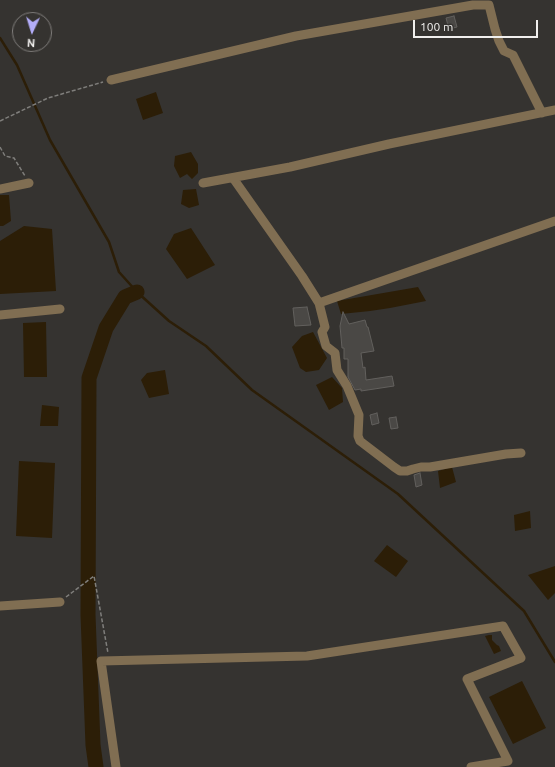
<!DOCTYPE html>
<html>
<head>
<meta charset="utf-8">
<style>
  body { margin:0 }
  #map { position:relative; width:555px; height:767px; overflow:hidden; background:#353330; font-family:Ubuntu,sans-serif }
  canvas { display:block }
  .north { position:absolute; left:12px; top:12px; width:40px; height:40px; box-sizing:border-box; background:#353330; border:1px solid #807e7c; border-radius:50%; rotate:184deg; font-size:11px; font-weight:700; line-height:16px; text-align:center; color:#f0efed }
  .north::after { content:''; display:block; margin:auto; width:14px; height:18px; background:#b3adf9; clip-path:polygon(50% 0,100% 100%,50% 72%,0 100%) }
  .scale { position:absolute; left:413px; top:20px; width:125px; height:18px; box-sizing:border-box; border:2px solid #f0efed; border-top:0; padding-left:5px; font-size:12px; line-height:14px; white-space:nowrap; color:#f0efed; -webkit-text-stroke:3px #353330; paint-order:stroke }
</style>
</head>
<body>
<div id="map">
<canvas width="555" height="767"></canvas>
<div class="north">N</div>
<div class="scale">100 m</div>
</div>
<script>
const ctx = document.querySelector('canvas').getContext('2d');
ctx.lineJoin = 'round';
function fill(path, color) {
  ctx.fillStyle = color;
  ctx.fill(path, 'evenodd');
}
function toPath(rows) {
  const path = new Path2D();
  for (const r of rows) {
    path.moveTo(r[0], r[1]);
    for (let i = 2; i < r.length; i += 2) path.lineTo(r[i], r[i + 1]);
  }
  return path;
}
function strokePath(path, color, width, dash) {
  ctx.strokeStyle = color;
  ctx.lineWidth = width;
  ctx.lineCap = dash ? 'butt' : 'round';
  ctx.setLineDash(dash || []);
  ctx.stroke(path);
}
const water = toPath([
  [156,92,163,113,143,120,136,99],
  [191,152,198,164,198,173,192,179,187,174,180,178,174,166,175,156],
  [196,189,199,205,189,208,181,204,183,190],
  [0,195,9,195,11,221,3,226,0,226],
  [24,226,52,229,56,291,0,294,0,241],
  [191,228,215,265,187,279,166,249,174,234],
  [418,287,426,301,390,308,370,311,341,314,337,301],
  [46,322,47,377,24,377,23,323],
  [313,332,327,358,319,370,306,372,300,368,292,347,302,336],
  [165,370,169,394,149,398,141,380,147,373],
  [332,377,342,388,343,402,329,410,316,385],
  [42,405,59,407,58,426,40,426],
  [19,461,55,463,52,538,16,536],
  [452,467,456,482,440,488,438,471],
  [530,511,531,528,515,531,514,515],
  [387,545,408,561,396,577,374,561],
  [555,566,555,593,548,600,528,575],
  [489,635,492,635,492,640,497,645,499,646,501,651,494,654,485,636],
  [522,681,546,728,513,744,489,697]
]);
const stream = toPath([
  [0,38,17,65,50,140,109,242,119,272,137,292,169,321,206,346,252,390,398,494,524,611,555,662]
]);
const river = toPath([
  [96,767,93,745,88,615,89,378,106,328,125,297,137,292]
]);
const building = toPath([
  [454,16,457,27,449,29,446,18,454,16],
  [307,307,311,325,295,326,293,308,307,307],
  [343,312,349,324,365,320,367,327,368,327,374,351,361,353,363,368,365,367,366,380,392,376,394,386,361,391,361,389,355,390,348,377,348,359,344,359,344,348,342,348,340,326,343,312],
  [377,413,379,423,372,425,370,415,377,413],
  [396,417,398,428,391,429,389,418,396,417],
  [420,473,422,485,416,487,414,475,420,473]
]);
const path = toPath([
  [0,121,48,98,103,82],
  [0,147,5,156,14,158,25,176],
  [66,597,94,576,108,653]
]);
const minor = toPath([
  [111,80,296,36,473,5,489,5,495,29,499,41,504,51,513,55,542,113],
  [233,178,302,276,319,303,325,327,322,332,326,346,335,353,337,370,347,386,359,415,358,436,360,441,394,467,400,471,407,471,413,469,421,467,430,467,506,454,521,453],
  [203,183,290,167,389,144,555,110],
  [0,189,29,183],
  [319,303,555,221],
  [0,315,60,309],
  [0,606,60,602],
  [116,767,101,661,307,656,503,626,521,658,467,679,508,761,471,767]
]);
fill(water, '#2c1e07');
strokePath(stream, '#2c1e07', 2.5);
strokePath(river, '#2c1e07', 15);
fill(building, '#4a4845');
strokePath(building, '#62605d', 1);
strokePath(path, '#7f7e7b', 1.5, [4, 2]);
strokePath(minor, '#806e52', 9);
</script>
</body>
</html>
